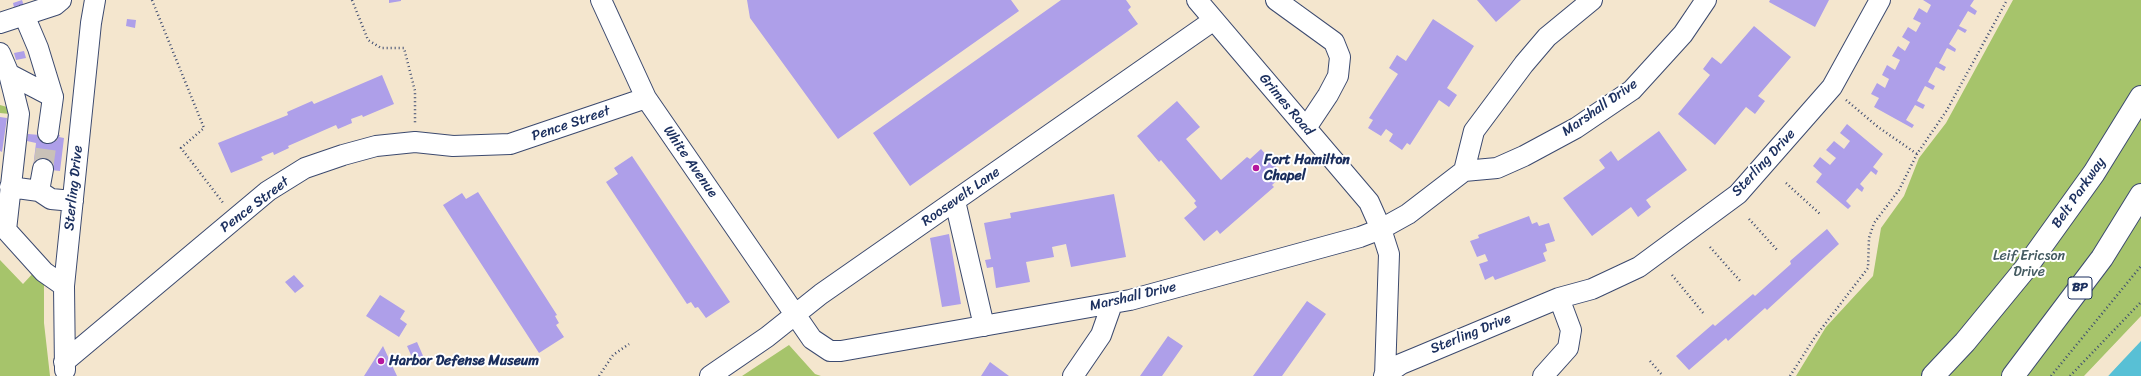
<!DOCTYPE html>
<html>
<head>
<meta charset="utf-8">
<style>
  body { margin:0 }
  canvas { display:block; background:#f4e6ce }
</style>
</head>
<body>
<canvas width="2141" height="376"></canvas>
<script>
const ctx = document.querySelector('canvas').getContext('2d');
ctx.lineJoin = 'round';
function fill(path, color) {
  ctx.fillStyle = color;
  ctx.fill(path, 'evenodd');
}
function toPath(rows) {
  const path = new Path2D();
  for (const r of rows) {
    path.moveTo(r[0], r[1]);
    for (let i = 2; i < r.length; i += 2) path.lineTo(r[i], r[i + 1]);
  }
  return path;
}
function strokePath(path, color, width, dash) {
  ctx.strokeStyle = color;
  ctx.lineWidth = width;
  ctx.lineCap = dash ? 'butt' : 'round';
  ctx.setLineDash(dash || []);
  ctx.stroke(path);
}
function label(font, color, halo, rows, align = 'center') {
  ctx.font = font + ' Sriracha,sans-serif';
  ctx.lineWidth = 4;
  ctx.setLineDash([]);
  ctx.textBaseline = 'middle';
  ctx.strokeStyle = halo;
  ctx.fillStyle = color;
  for (const [text, x, y, turn = 0] of rows) {
    ctx.save();
    ctx.translate(x, y);
    ctx.rotate((+turn || 0) * Math.PI / 180);
    ctx.textAlign = isNaN(turn) ? turn : align;
    if (halo) ctx.strokeText(text, 0, 0);
    ctx.fillText(text, 0, 0);
    ctx.restore();
  }
}
const green = toPath([
  [2013,0,2141,0,2141,316,2084,376,1796,376,1826,327,1873,276,1881,228,1904,196,1919,158,1946,123],
  [0,105,7,107,10,114,0,113],
  [0,260,23,284,36,270,44,278,44,323,50,376,0,376],
  [789,345,815,374,821,376,742,376]
]);
const water = toPath([
  [2141,341,2141,376,2108,376]
]);
const pier = toPath([
  [2141,339,2108,376,2106,376,2140,340]
]);
const building = toPath([
  [22,0,25,9,15,12,13,3],
  [389,0,401,0,401,1,389,3],
  [747,0,1011,0,1019,11,838,139,750,18],
  [1061,0,1126,0,1131,7,1128,10,1138,24,910,186,873,133],
  [1477,0,1521,0,1496,22],
  [1770,0,1829,0,1815,27,1769,2],
  [1923,0,1974,0,1970,6,1977,11,1975,15,1968,11,1959,26,1967,30,1965,33,1958,29,1949,44,1956,49,1955,52,1947,48,1939,63,1946,67,1944,71,1936,67,1928,82,1935,86,1933,90,1925,86,1917,101,1925,105,1923,109,1915,105,1906,120,1914,125,1912,128,1874,107,1879,98,1871,94,1877,83,1885,88,1889,79,1882,75,1887,65,1895,70,1900,60,1892,56,1898,46,1905,51,1910,42,1902,37,1908,27,1916,32,1921,23,1913,19,1919,8,1927,13,1931,5],
  [127,19,136,20,135,28,126,26],
  [1433,19,1474,46,1447,88,1457,95,1449,107,1439,100,1410,145,1407,143,1402,150,1389,141,1393,134,1386,129,1381,136,1368,128,1373,120,1369,118,1398,74,1389,68,1397,55,1406,61],
  [1754,26,1791,57,1758,96,1765,101,1755,114,1746,107,1715,145,1678,114,1710,75,1703,69,1712,57,1721,64],
  [24,51,26,58,16,60,14,53],
  [382,75,394,104,363,117,362,115,351,119,352,123,338,129,336,125,288,146,289,148,274,155,273,152,261,157,263,160,231,173,218,143,288,115,287,112,312,101,314,104],
  [1177,101,1200,127,1186,139,1221,180,1247,157,1250,159,1261,149,1283,175,1272,185,1274,187,1220,234,1217,230,1204,241,1184,218,1197,207,1194,203,1196,201,1161,160,1159,162,1137,136],
  [0,117,7,118,2,152,0,151],
  [1847,124,1883,154,1873,167,1878,171,1876,175,1871,171,1860,184,1864,188,1862,192,1857,188,1846,201,1851,206,1848,209,1816,182,1822,174,1813,166,1820,157,1830,165,1836,158,1826,150,1834,141,1844,149,1850,141,1840,133],
  [1659,131,1687,170,1646,200,1651,207,1638,217,1631,207,1592,236,1563,198,1605,168,1599,160,1611,151,1618,161],
  [40,132,60,135,59,137,64,138,60,171,33,168,36,143,27,141,28,134,40,135],
  [632,156,730,302,706,318,698,307,695,308,691,302,687,304,606,182,618,174,614,168],
  [478,192,557,315,555,316,559,323,556,325,564,337,539,353,443,205,462,193,466,199],
  [1114,194,1126,257,1071,267,1066,244,1052,247,1054,257,1026,262,1030,282,996,288,993,267,987,268,985,260,991,259,984,223,1011,218,1010,213],
  [1529,216,1532,224,1537,222,1539,226,1549,223,1555,241,1545,244,1547,251,1543,253,1546,261,1495,280,1493,276,1485,280,1479,264,1488,261,1485,254,1477,257,1470,241,1479,238,1478,235],
  [1827,229,1839,244,1767,310,1765,308,1728,341,1726,338,1689,370,1676,356,1713,324,1715,326,1753,294,1755,296,1791,264,1790,261],
  [949,234,961,304,942,307,930,238],
  [294,275,304,286,295,293,285,282],
  [380,295,405,311,400,319,407,324,399,337,366,316],
  [1307,301,1326,314,1282,376,1253,376],
  [1168,336,1183,346,1162,376,1140,376],
  [417,342,424,358,414,362,407,346],
  [383,346,397,376,364,376],
  [990,362,1009,376,981,376]
]);
const minorTunnel = toPath([
  [43,169,48,133]
]);
const path = toPath([
  [152,0,204,128,181,148,224,204],
  [352,0,368,40,381,48,404,48,415,91,415,124],
  [1846,100,1878,127,1917,154],
  [1786,183,1820,214],
  [1749,219,1778,251],
  [1710,247,1741,282],
  [1672,275,1704,314],
  [1650,361,1663,376],
  [599,376,613,355,629,344],
  [1790,376,1815,337,1868,268,1869,238,1874,223,1899,190,1917,154,1947,110,2007,0],
  [2051,376,2141,266],
  [2070,376,2141,302]
]);
const minor = toPath([
  [601,0,646,98,812,339,830,351,841,351,1130,300,1360,237,1381,229,1408,214,1464,171,1497,168,1524,156,1576,128,1632,90,1683,34,1706,0],
  [1197,0,1369,202,1381,229,1389,254,1385,376],
  [1276,0,1334,42,1340,57,1338,76,1328,95,1306,128],
  [24,15,38,48,53,97],
  [0,23,55,5,61,0],
  [0,53,9,74,19,114,6,230,44,272,64,286],
  [9,74,53,97,48,133],
  [1464,171,1474,131,1524,64,1547,37,1592,0],
  [10,187,39,191,51,199,73,201],
  [39,191,43,169],
  [955,201,984,326],
  [64,362,268,191,305,168,343,155,376,146,415,142,453,146,510,144,646,98],
  [65,370,64,286,91,23,95,0],
  [710,376,767,337,821,294,1214,20],
  [1073,376,1101,335,1112,304],
  [1384,376,1401,364,1418,357,1559,298,1592,289,1639,267,1738,194,1832,87,1880,0],
  [1543,376,1568,348,1571,330,1559,298]
]);
const highway = toPath([
  [1933,376,1965,342,2025,269,2094,173,2141,97],
  [2013,376,2102,258,2141,195]
]);
const markers = [
  [1256,168,4,"#b5179e"],
  [381,361,4,"#b5179e"]
];
const shields = [
  [2080,288,24]
];
const shieldNames = [
  ["BP",2080,288]
];
const streetNames = [
  ["Grimes Road",1286,105,50],
  ["Marshall Drive",1600,108,-35],
  ["Pence Street",571,124,-19],
  ["White Avenue",690,162,55],
  ["Sterling Drive",1764,163,-47],
  ["Sterling Drive",74,188,-84],
  ["Belt Parkway",2079,193,-55],
  ["Roosevelt Lane",961,197,-35],
  ["Pence Street",255,205,-37],
  ["Marshall Drive",1133,297,-13],
  ["Sterling Drive",1471,334,-22]
];
const poiNames = [
  ["Fort Hamilton",1264,160],
  ["Chapel",1264,176],
  ["Harbor Defense Museum",389,361]
];
const parkNames = [
  ["Leif Ericson",2029,256],
  ["Drive",2029,272]
];
fill(green, '#a6c46b');
fill(water, '#58c0d5');
fill(pier, '#f4e6ce');
fill(building, '#ae9fe9');
strokePath(minorTunnel, '#c9c1b8', 20, [20, 10]);
strokePath(minor, '#3c4a6f', 22);
strokePath(highway, '#3c4a6f', 24);
strokePath(path, '#3c4a6f', 2.5, [1, 3]);
strokePath(minor, '#fff', 20);
strokePath(highway, '#fff', 22);
for (const [x, y, r, color] of markers) {
  const dot = new Path2D();
  dot.arc(x, y, r, 0, 2 * Math.PI);
  ctx.fillStyle = color;
  ctx.fill(dot);
  strokePath(dot, '#fff', 1.5);
}
for (const [x, y, w] of shields) {
  const box = new Path2D();
  box.roundRect(x - w / 2, y - 11, w, 22, 3);
  ctx.fillStyle = '#fff';
  ctx.fill(box);
  strokePath(box, '#1b2f5e', 1);
}
label('bold 13px', '#1b2f5e', null, shieldNames);
label('14px', '#1b2f5e', '#fff', streetNames);
label('bold 14px', '#1b2f5e', '#fff', poiNames, 'left');
label('14px', '#455c62', '#fff', parkNames);
</script>
</body>
</html>
